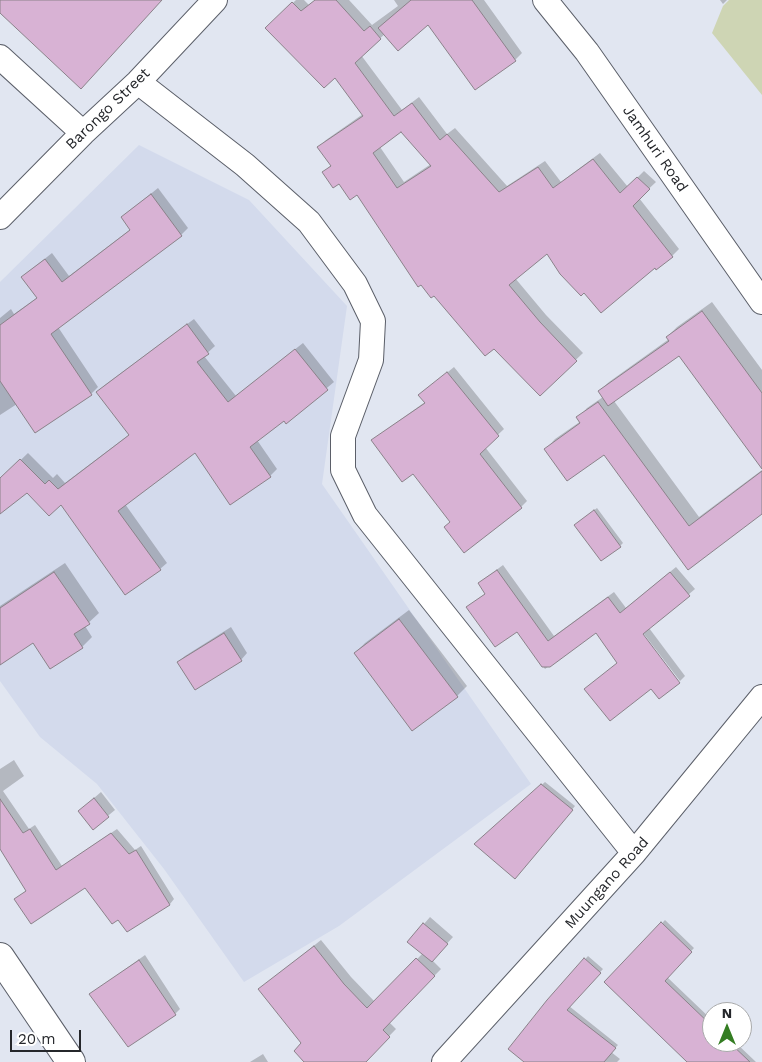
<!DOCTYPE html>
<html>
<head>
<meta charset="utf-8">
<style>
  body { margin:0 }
  #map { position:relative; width:762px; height:1062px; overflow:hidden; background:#e1e6f1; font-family:"Work Sans",sans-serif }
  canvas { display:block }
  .north { position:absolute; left:702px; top:1002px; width:50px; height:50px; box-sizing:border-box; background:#fff; border:1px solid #a8a9aa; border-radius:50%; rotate:0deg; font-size:14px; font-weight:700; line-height:20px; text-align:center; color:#25272b }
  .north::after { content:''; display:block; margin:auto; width:18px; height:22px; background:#347d22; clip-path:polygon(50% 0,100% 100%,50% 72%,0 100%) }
  .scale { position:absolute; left:10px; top:1030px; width:71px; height:22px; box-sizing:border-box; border:2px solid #25272b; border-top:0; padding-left:6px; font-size:15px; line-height:18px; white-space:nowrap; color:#25272b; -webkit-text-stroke:4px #fff; paint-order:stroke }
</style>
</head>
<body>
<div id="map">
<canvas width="762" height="1062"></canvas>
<div class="north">N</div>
<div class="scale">20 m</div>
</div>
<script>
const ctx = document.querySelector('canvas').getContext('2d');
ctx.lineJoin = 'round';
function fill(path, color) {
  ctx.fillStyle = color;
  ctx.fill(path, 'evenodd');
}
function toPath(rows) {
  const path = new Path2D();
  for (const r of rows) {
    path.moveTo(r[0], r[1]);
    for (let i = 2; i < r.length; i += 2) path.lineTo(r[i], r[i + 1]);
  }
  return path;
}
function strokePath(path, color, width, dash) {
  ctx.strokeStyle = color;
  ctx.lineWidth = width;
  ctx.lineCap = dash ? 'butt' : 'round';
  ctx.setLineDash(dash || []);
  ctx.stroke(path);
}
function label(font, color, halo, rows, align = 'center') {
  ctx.font = font + ' "Work Sans",sans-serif';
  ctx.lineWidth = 5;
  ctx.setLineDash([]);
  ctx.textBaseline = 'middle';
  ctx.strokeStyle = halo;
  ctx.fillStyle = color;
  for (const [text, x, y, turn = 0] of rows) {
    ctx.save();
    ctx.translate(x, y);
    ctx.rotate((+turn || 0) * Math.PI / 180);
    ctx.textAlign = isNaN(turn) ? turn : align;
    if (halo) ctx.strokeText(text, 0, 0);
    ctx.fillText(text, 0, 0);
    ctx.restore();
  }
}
const built = toPath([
  [139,145,249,200,347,306,322,484,531,784,339,926,244,982,164,869,97,784,40,737,0,681,0,282]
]);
const green = toPath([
  [729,0,762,0,762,95,712,33,723,6]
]);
const shadow = toPath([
  [296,0,304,0,309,5,315,0,349,0,372,25,398,6,394,0,484,0,522,53,515,60,475,88,428,23,385,34,361,55,402,110,419,97,447,134,455,128,507,186,545,161,561,182,600,153,628,187,644,171,656,182,639,198,679,249,672,256,655,267,547,252,515,278,546,315,583,353,540,394,357,193,324,172,331,165,319,147,326,140,363,114,335,76,267,28],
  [401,131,431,164,404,182,380,147],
  [720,0,727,0,723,4],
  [158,188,188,228,181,235,58,327,98,387,91,394,35,432,17,404,0,415,0,318,11,309,14,314,38,297,22,277,52,253,69,276,131,229,122,217],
  [712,302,762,370,762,467,680,354,614,401,699,517,762,470,762,513,688,568,604,453,546,449,555,439,581,421,578,418,587,408,603,397,599,391,609,382,669,339,667,337,677,327],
  [194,319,215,346,204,356,236,396,303,343,334,382,286,422,284,420,257,440,277,469,270,476,195,451,125,504,167,563,160,569,61,503,27,491,0,504,0,480,28,453,53,478,57,474,65,483,130,434,98,392,105,385],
  [454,367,504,429,485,447,527,501,521,507,451,521,413,472,373,440,379,435,425,402,420,395],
  [597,508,623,543,620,546,579,522],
  [65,563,99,613,85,626,92,637,82,647,50,668,33,641,0,665,0,606],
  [503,565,554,636,614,592,626,608,676,567,695,589,649,628,685,676,680,681,640,629,638,630,651,687,619,662,596,631,545,669,517,630,468,607,486,593,479,583],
  [409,610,467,686,457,696,355,653,365,643],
  [231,627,247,653,241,660,178,662,185,656],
  [14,760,24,776,3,791,29,829,35,825,62,866,117,829,135,850,141,846,174,899,170,904,127,930,118,918,85,886,16,900,27,890,0,847,0,769],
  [545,782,575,806,518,875,476,844],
  [101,792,115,810,93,828,79,811],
  [430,917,453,937,432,960,441,969,389,1022,396,1029,364,1062,306,1062,303,1043,267,983,321,940,351,977,375,1002,423,953,424,924],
  [665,920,694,948,667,977,712,1020,712,1042,735,1042,756,1062,690,1062,606,982],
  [145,955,180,1009,175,1014,91,994],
  [588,956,603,969,569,1006,618,1045,611,1052,620,1059,617,1062,526,1062,548,1001],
  [263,1054,268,1062,250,1062]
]);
const building = toPath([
  [0,0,162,0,81,89,0,13,0,0],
  [315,0,336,0,364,31,370,26,381,39,355,63,394,116,412,103,440,140,447,134,499,192,538,167,553,188,593,159,620,193,637,177,650,189,633,206,673,257,656,270,655,268,601,313,584,293,581,296,560,274,547,254,509,285,540,322,577,361,540,396,494,349,485,356,434,296,431,298,421,285,418,287,357,195,350,200,339,184,333,188,322,172,331,166,317,147,363,116,335,78,324,88,265,28,292,2,301,11,315,0],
  [401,132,431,166,397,188,373,153,401,132],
  [411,0,472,0,516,61,475,90,428,25,398,51,378,28,411,0],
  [151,194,182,236,51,334,92,395,35,433,0,381,0,325,37,298,21,277,45,259,62,282,130,230,121,217,151,194],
  [702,311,762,393,762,469,679,356,608,406,598,391,669,341,666,337,702,311],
  [187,324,209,354,197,362,228,402,295,349,328,390,286,424,284,421,250,447,271,477,230,505,195,453,118,511,161,570,125,595,61,505,49,516,27,493,0,514,0,478,20,459,45,484,49,480,58,489,129,435,96,392,187,324],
  [447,372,499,436,480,454,522,508,464,553,444,527,450,522,413,474,402,482,371,440,425,403,418,395,447,372],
  [598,402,689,526,762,471,762,514,688,570,604,455,567,481,544,449,580,423,576,417,598,402],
  [594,510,621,547,601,561,574,525,594,510],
  [497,570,548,641,608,597,620,613,670,572,690,596,643,634,680,683,659,699,651,689,610,721,584,689,617,663,596,633,550,667,542,667,517,632,495,647,466,607,485,594,478,583,497,570],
  [54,572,90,624,74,634,83,648,50,669,33,643,0,665,0,608,54,572],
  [399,619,458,697,412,731,354,653,399,619],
  [224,633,242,661,195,690,177,662,224,633],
  [541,784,573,810,515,879,474,844,541,784],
  [94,798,109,817,93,830,78,811,94,798],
  [0,799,23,833,30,829,56,870,111,833,129,854,136,850,170,905,127,932,118,920,112,924,85,888,31,924,14,899,26,891,0,849,0,799],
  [661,922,692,952,665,981,712,1026,712,1042,729,1042,750,1062,687,1062,604,982,661,922],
  [423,923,448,944,432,962,407,942,423,923],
  [314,946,344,984,367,1008,416,958,435,976,383,1030,390,1037,366,1062,304,1062,294,1051,301,1043,258,989,314,946],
  [584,958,601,973,567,1010,616,1048,604,1062,524,1062,508,1049,547,1000,584,958],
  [139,960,176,1015,128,1047,89,994,139,960]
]);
const minor = toPath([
  [545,0,587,52,762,302],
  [0,57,83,133],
  [138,82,245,165,309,222,355,284,373,321,371,360,343,436,343,470,365,515,634,853],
  [0,217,83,133,138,82,215,0],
  [444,1062,634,853,762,697]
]);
const major = toPath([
  [0,957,71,1062]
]);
const streetNames = [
  ["Barongo Street",108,109,-44],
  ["Jamhuri Road",655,149,55],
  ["Muungano Road",607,883,-48]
];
fill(built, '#d3daec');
fill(green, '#ced5b4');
fill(shadow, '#0003');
fill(building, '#d8b2d4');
strokePath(building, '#8b828a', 1);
strokePath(minor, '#5b5f69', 26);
strokePath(major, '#5b5f69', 30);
strokePath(minor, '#fff', 24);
strokePath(major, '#fff', 28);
label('15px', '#25272b', '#fff', streetNames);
</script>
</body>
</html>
